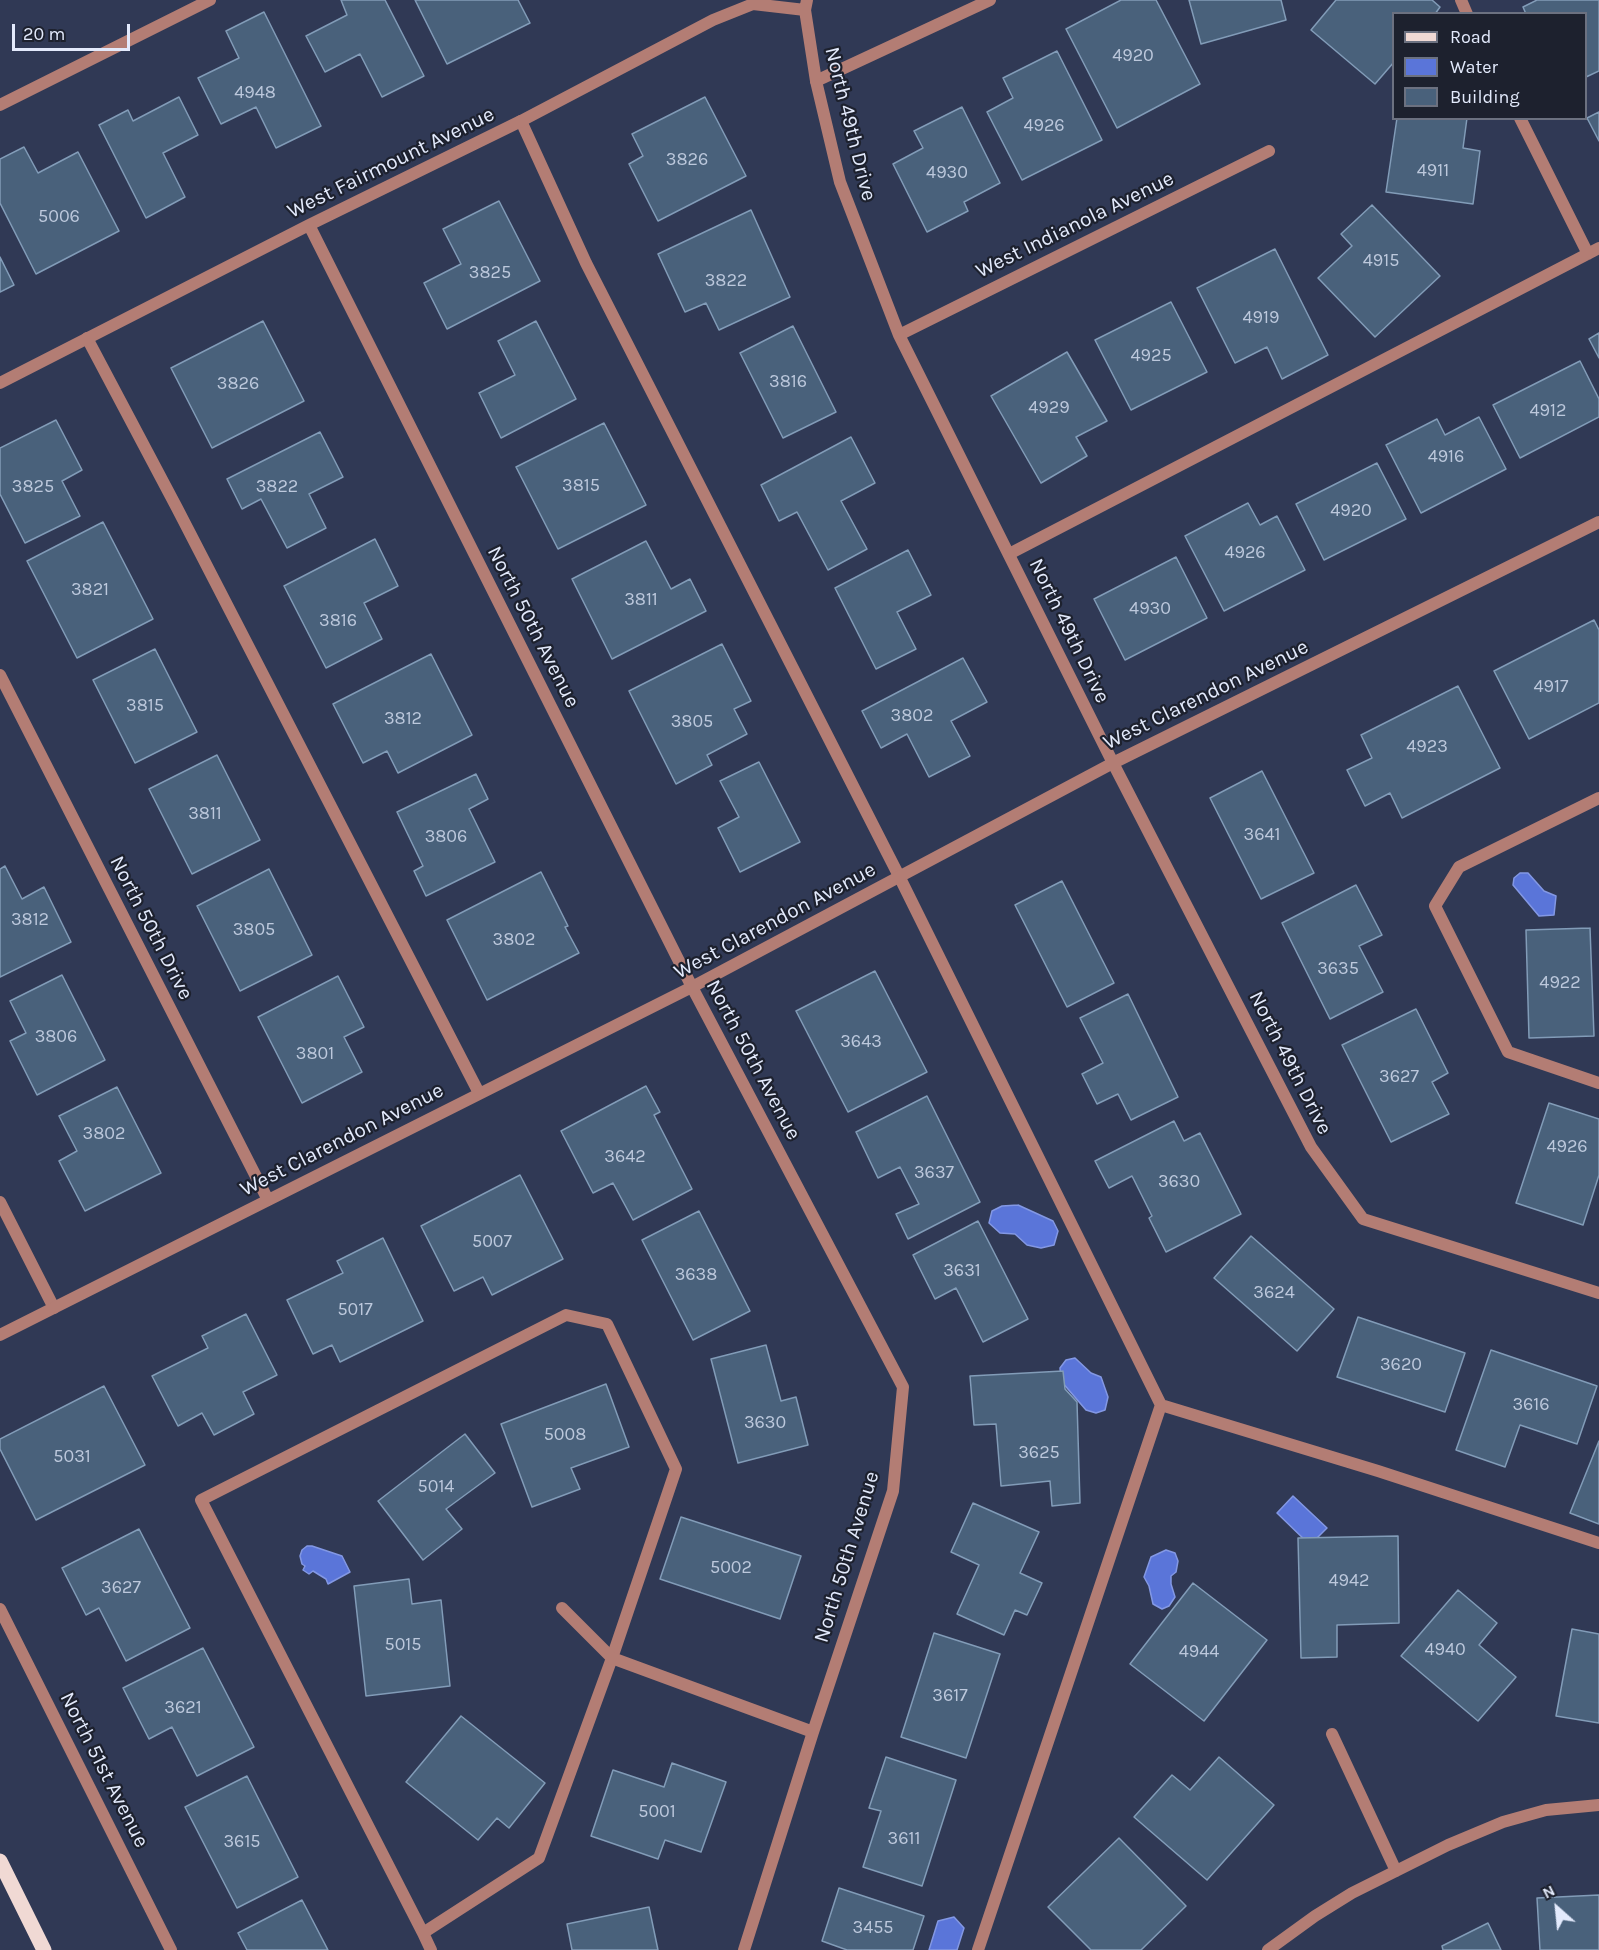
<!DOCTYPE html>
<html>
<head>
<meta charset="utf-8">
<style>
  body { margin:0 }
  #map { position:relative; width:1599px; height:1950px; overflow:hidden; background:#303955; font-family:Karla,sans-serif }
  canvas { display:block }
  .legend { position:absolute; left:1392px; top:12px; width:195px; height:108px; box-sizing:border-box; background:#1d212e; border:2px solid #6c7180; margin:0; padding:8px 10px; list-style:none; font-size:18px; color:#e3eafc }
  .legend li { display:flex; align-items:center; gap:12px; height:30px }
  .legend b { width:30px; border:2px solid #6c7180 }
  .north { position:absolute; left:1527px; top:1878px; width:60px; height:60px; -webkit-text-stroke:4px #1d212e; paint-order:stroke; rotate:333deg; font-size:16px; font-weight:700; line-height:24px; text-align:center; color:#e3eafc }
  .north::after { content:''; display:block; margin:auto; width:21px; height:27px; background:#e3eafc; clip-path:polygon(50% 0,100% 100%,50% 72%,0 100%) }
  .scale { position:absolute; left:12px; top:24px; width:118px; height:27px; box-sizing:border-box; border:3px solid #e3eafc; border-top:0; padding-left:8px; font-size:18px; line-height:21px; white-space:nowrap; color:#e3eafc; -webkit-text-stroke:4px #1d212e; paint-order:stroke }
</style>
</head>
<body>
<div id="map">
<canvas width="1599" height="1950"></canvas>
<ul class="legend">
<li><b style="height:8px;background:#f0d9d4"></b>Road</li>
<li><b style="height:16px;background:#5a75d9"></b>Water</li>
<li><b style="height:16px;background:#49617b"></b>Building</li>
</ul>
<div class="north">N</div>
<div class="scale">20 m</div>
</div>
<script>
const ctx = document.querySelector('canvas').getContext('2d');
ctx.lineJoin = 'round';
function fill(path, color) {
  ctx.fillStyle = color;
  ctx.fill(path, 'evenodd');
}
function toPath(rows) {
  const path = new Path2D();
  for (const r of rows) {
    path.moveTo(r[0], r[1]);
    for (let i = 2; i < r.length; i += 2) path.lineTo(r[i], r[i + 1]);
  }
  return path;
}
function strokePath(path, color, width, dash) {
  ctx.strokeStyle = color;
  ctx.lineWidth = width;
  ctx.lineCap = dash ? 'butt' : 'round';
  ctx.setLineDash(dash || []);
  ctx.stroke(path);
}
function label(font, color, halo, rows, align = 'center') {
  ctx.font = font + ' Karla,sans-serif';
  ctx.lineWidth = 4.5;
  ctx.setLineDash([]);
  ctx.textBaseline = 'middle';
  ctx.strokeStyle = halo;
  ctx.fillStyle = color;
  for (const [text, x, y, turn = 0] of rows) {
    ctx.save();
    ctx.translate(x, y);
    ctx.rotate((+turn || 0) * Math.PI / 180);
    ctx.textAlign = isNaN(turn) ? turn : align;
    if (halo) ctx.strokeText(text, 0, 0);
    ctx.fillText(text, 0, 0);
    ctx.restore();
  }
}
const water = toPath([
  [1520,873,1528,873,1544,891,1556,896,1554,915,1539,916,1513,885,1514,878,1520,873],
  [1018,1205,1053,1221,1058,1231,1054,1245,1041,1248,1027,1245,1015,1234,1000,1233,989,1223,992,1211,1002,1206,1018,1205],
  [1075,1358,1091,1373,1101,1377,1108,1397,1105,1410,1096,1413,1086,1410,1061,1381,1060,1368,1066,1360,1075,1358],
  [1293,1496,1327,1528,1310,1545,1277,1513,1293,1496],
  [307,1546,312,1546,342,1556,350,1572,328,1584,326,1579,313,1571,309,1574,303,1570,305,1566,302,1564,300,1556,302,1550,307,1546],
  [1166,1550,1175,1553,1178,1561,1176,1572,1171,1576,1171,1584,1175,1597,1169,1606,1162,1609,1153,1604,1149,1586,1144,1577,1151,1557,1166,1550],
  [954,1917,964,1928,957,1950,929,1950,938,1921,954,1917]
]);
const building = toPath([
  [385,0,424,76,382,97,360,54,325,72,306,36,347,15,341,0,385,0],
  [415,0,518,0,530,23,447,64,415,0],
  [1121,0,1156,0,1200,84,1117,128,1066,29,1121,0],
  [1189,0,1281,0,1286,20,1201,44,1189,0],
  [1336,0,1432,0,1440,7,1435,14,1394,14,1394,62,1375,84,1311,30,1336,0],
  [1537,0,1599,0,1599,71,1586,77,1586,14,1526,14,1523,7,1537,0],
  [264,12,321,126,276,148,256,107,221,124,198,78,239,58,226,31,264,12],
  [1057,51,1102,140,1022,180,987,112,1013,98,1003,78,1057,51],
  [179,97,198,135,163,153,185,197,146,218,99,125,128,110,133,121,179,97],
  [705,97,746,176,658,221,629,164,643,156,632,134,705,97],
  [962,107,1000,183,964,202,968,211,927,232,893,164,923,148,914,131,962,107],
  [1599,112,1599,141,1587,118,1599,112],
  [1397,118,1467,118,1463,148,1480,151,1473,204,1386,192,1397,118],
  [24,147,38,173,78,152,119,231,36,274,0,203,0,159,24,147],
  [499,201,540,281,447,329,424,283,461,264,443,229,499,201],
  [1372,205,1440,276,1375,337,1318,278,1352,246,1341,234,1372,205],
  [751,210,790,297,719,330,706,303,685,312,658,254,751,210],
  [1275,249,1328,355,1282,379,1267,347,1235,363,1197,288,1275,249],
  [0,257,14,285,0,292,0,257],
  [1171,302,1207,372,1131,410,1095,340,1171,302],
  [263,321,304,401,212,448,171,368,263,321],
  [536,321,576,399,501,438,479,393,515,375,498,341,536,321],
  [793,326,836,412,783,438,740,353,793,326],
  [1599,333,1599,358,1589,339,1599,333],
  [1067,352,1107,421,1076,437,1087,456,1041,483,991,396,1067,352],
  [1580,361,1599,399,1599,417,1520,458,1493,405,1580,361],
  [1479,417,1506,469,1421,513,1386,445,1437,419,1445,435,1479,417],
  [56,420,82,470,62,481,80,516,25,543,0,494,0,448,56,420],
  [604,423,646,505,558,549,516,467,604,423],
  [320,432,343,477,309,494,326,528,287,548,261,499,242,509,227,479,320,432],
  [851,437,875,483,841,501,867,549,828,570,797,512,779,521,761,485,851,437],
  [1377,463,1406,519,1324,560,1296,504,1377,463],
  [1248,503,1260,525,1277,516,1305,570,1224,611,1185,536,1248,503],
  [103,522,153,619,77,658,27,561,103,522],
  [375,539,398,586,364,603,382,639,326,668,284,586,375,539],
  [646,541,671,589,690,579,706,611,612,659,572,579,646,541],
  [908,550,931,595,897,612,916,649,876,669,835,588,908,550],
  [1176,557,1207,618,1125,660,1094,599,1176,557],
  [1594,620,1599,630,1599,703,1529,739,1494,671,1594,620],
  [722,644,751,701,734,709,747,734,707,755,712,765,676,784,629,691,722,644],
  [155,649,197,732,135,763,93,680,155,649],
  [431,654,472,735,398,773,387,751,363,763,333,704,431,654],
  [963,658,987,702,951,721,970,756,929,777,907,734,881,748,862,711,963,658],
  [1458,686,1500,768,1402,818,1390,793,1365,806,1347,770,1372,758,1361,735,1458,686],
  [217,755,260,840,192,874,149,789,217,755],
  [759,762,800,842,740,872,718,828,739,817,720,781,759,762],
  [1262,771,1314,873,1261,899,1210,798,1262,771],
  [476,774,488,799,469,809,495,862,426,896,414,871,423,866,397,812,476,774],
  [5,866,22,899,44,887,71,942,0,977,0,869,5,866],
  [269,869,312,955,240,991,197,906,269,869],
  [541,872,568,926,565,927,579,953,487,1000,447,920,541,872],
  [1062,881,1114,983,1067,1007,1015,905,1062,881],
  [1356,885,1382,935,1359,946,1383,992,1330,1019,1282,923,1356,885],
  [1590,928,1594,1036,1529,1038,1526,930,1590,928],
  [875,971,927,1072,848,1112,796,1011,875,971],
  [62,975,105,1060,37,1095,10,1041,26,1033,10,1001,62,975],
  [338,976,364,1027,344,1037,362,1072,302,1103,258,1017,338,976],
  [1128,994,1178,1097,1131,1120,1118,1094,1097,1104,1082,1074,1103,1063,1080,1018,1128,994],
  [1416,1009,1448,1073,1432,1082,1449,1114,1391,1142,1342,1045,1416,1009],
  [646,1086,660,1112,654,1115,692,1189,633,1220,613,1183,593,1193,561,1131,646,1086],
  [117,1087,161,1173,85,1211,59,1161,77,1151,59,1116,117,1087],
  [927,1096,980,1202,908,1239,896,1214,919,1204,900,1167,878,1178,856,1132,927,1096],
  [1549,1103,1599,1119,1599,1175,1583,1225,1516,1203,1549,1103],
  [1174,1121,1184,1141,1200,1133,1241,1214,1166,1252,1149,1218,1152,1216,1132,1176,1109,1188,1095,1161,1174,1121],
  [520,1175,563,1259,492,1295,483,1277,454,1291,421,1226,520,1175],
  [699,1211,750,1311,693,1340,642,1240,699,1211],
  [978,1221,1028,1319,983,1342,956,1288,935,1299,913,1255,978,1221],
  [1251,1236,1334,1309,1297,1351,1214,1278,1251,1236],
  [383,1238,423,1321,340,1362,332,1345,313,1354,287,1300,343,1273,337,1261,383,1238],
  [246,1314,277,1375,243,1392,254,1414,214,1435,202,1413,178,1426,152,1376,208,1348,202,1336,246,1314],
  [1358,1317,1465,1353,1445,1412,1337,1377,1358,1317],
  [766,1345,781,1401,796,1397,808,1445,738,1463,711,1359,766,1345],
  [1491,1350,1597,1386,1577,1444,1520,1425,1505,1467,1456,1450,1491,1350],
  [1063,1371,1065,1389,1077,1402,1080,1503,1052,1506,1050,1481,1001,1486,996,1424,974,1425,970,1376,1063,1371],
  [606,1384,629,1447,571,1468,580,1489,532,1507,501,1424,606,1384],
  [104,1386,145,1465,36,1520,0,1449,0,1439,104,1386],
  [465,1434,495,1473,446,1509,462,1529,423,1560,378,1501,465,1434],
  [1599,1441,1599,1524,1570,1513,1599,1441],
  [973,1503,1039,1532,1020,1573,1042,1583,1027,1615,1015,1610,1004,1635,957,1614,979,1565,951,1552,973,1503],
  [681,1517,801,1556,780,1619,660,1579,681,1517],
  [139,1529,190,1628,126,1661,99,1608,86,1615,62,1568,139,1529],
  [1398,1536,1399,1623,1337,1625,1337,1657,1301,1658,1298,1538,1398,1536],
  [409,1579,412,1604,441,1600,450,1686,366,1696,354,1586,409,1579],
  [1193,1583,1267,1640,1204,1721,1130,1664,1193,1583],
  [1458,1590,1497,1623,1479,1645,1516,1677,1478,1721,1401,1656,1458,1590],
  [1572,1629,1599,1634,1599,1723,1556,1716,1572,1629],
  [934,1633,1000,1654,966,1758,901,1737,934,1633],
  [203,1648,254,1747,197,1776,172,1727,149,1739,123,1688,203,1648],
  [461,1716,545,1783,509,1828,497,1818,478,1840,406,1782,461,1716],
  [886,1757,956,1780,922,1886,863,1867,881,1811,869,1808,886,1757],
  [1219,1757,1274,1805,1207,1880,1134,1817,1172,1775,1190,1790,1219,1757],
  [672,1763,726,1782,701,1852,665,1840,658,1859,591,1836,613,1770,664,1787,672,1763],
  [247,1776,298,1877,237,1908,185,1807,247,1776],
  [1119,1838,1186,1906,1141,1950,1091,1950,1048,1907,1119,1838],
  [839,1888,924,1916,913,1950,847,1950,822,1941,839,1888],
  [1599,1895,1599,1950,1540,1950,1537,1898,1599,1895],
  [302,1900,328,1950,247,1950,238,1933,302,1900],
  [649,1907,658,1950,572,1950,567,1924,649,1907],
  [1488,1923,1501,1950,1443,1950,1442,1946,1488,1923]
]);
const service = toPath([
  [1461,0,1467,14],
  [816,81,990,0],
  [0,105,210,0],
  [1520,118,1588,254],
  [521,121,586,263,900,878,1161,1405,978,1950],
  [87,338,177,508,479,1093],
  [1009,554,1599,248],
  [1599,798,1459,867,1435,906,1508,1052,1599,1083],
  [0,1202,54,1308],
  [1161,1405,1378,1471,1599,1543],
  [423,1933,539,1858,612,1658,676,1469,607,1324,566,1315,201,1500,423,1933,431,1950]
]);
const minor = toPath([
  [807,0,805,10,816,81,840,182,899,335,1113,763,1311,1147,1363,1219,1599,1293],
  [309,225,692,987,903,1387,893,1491,813,1732,744,1950],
  [899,335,1269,151],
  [0,383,309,225,521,121,713,20,753,4,805,10],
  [0,675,268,1200],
  [0,1335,692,987,1113,763,1599,522],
  [562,1608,612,1658,813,1732],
  [0,1609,171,1950],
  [1332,1734,1396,1871],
  [1268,1950,1315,1916,1352,1893,1448,1845,1503,1822,1546,1810,1599,1805]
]);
const primary = toPath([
  [0,1861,44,1950]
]);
const numberNames = [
  ["4920",1133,56],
  ["4948",255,93],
  ["4926",1044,126],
  ["3826",687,160],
  ["4911",1433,171],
  ["4930",947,173],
  ["5006",59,217],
  ["4915",1381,261],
  ["3825",490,273],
  ["3822",726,281],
  ["4919",1261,318],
  ["4925",1151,356],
  ["3816",788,382],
  ["3826",238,384],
  ["4929",1049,408],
  ["4912",1548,411],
  ["4916",1446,457],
  ["3815",581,486],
  ["3825",33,487],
  ["3822",277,487],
  ["4920",1351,511],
  ["4926",1245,553],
  ["3821",90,590],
  ["3811",641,600],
  ["4930",1150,609],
  ["3816",338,621],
  ["4917",1551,687],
  ["3815",145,706],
  ["3802",912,716],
  ["3812",403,719],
  ["3805",692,722],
  ["4923",1427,747],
  ["3811",205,814],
  ["3641",1262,835],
  ["3806",446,837],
  ["3812",30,920],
  ["3805",254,930],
  ["3802",514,940],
  ["3635",1338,969],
  ["4922",1560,983],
  ["3806",56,1037],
  ["3643",861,1042],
  ["3801",315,1054],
  ["3627",1399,1077],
  ["3802",104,1134],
  ["4926",1567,1147],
  ["3642",625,1157],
  ["3637",934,1173],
  ["3630",1179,1182],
  ["5007",492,1242],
  ["3631",962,1271],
  ["3638",696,1275],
  ["3624",1274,1293],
  ["5017",355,1310],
  ["3620",1401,1365],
  ["3616",1531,1405],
  ["3630",765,1423],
  ["5008",565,1435],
  ["3625",1039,1453],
  ["5031",72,1457],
  ["5014",436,1487],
  ["5002",731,1568],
  ["4942",1349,1581],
  ["3627",121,1588],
  ["5015",403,1645],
  ["4940",1445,1650],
  ["4944",1199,1652],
  ["3617",950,1696],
  ["3621",183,1708],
  ["5001",657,1812],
  ["3611",904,1839],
  ["3615",242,1842],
  ["3455",873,1928]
];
const streetNames = [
  ["North 49th Drive",850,124,76],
  ["West Fairmount Avenue",391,163,-26],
  ["West Indianola Avenue",1075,225,-26],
  ["North 50th Avenue",533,627,63],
  ["North 49th Drive",1069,631,64],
  ["West Clarendon Avenue",1206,695,-26],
  ["West Clarendon Avenue",775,921,-28],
  ["North 50th Drive",151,928,63],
  ["North 50th Avenue",753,1060,62],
  ["North 49th Drive",1290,1063,63],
  ["West Clarendon Avenue",342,1140,-27],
  ["North 50th Avenue",847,1557,-73],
  ["North 51st Avenue",104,1770,63]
];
fill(water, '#5a75d9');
strokePath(water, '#8398e4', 1.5);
fill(building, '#49617b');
strokePath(building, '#829cb8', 1.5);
strokePath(service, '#b37d74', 12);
strokePath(minor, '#b37d74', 12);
strokePath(primary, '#f0d9d4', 15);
label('18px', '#bcc8dc', null, numberNames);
label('21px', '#e3eafc', '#1d212e', streetNames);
</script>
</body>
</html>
